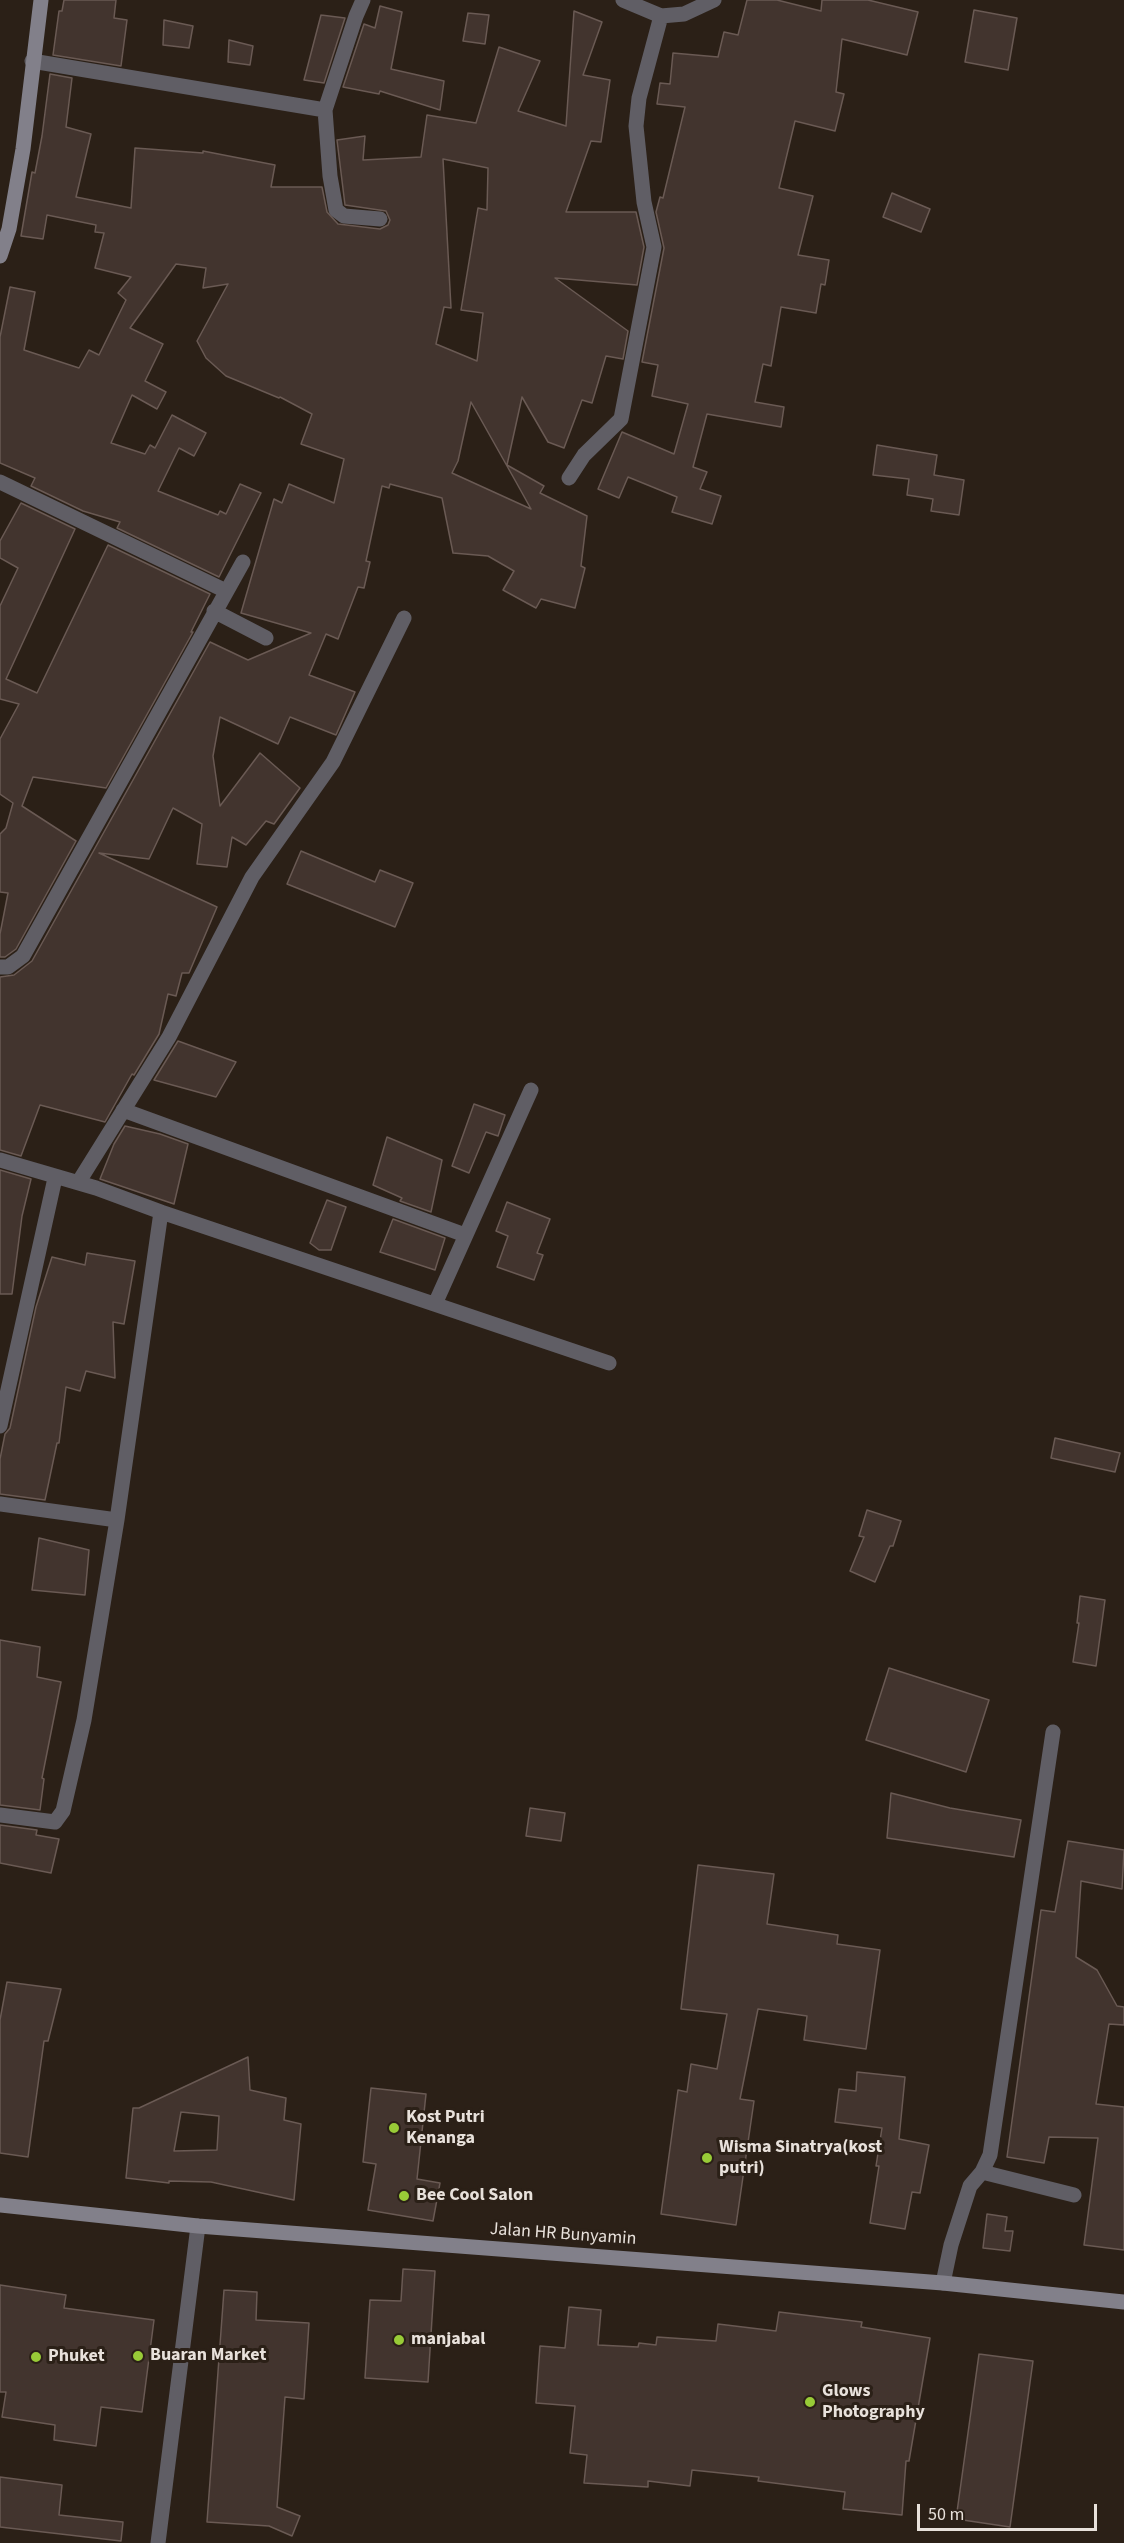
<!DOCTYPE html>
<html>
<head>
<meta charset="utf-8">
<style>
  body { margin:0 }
  #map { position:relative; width:1124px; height:2543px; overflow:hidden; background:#2b2017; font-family:"Source Sans 3",sans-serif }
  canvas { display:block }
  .scale { position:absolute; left:917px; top:2504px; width:180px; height:27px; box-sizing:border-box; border:3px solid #e8e1db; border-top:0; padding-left:8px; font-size:18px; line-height:21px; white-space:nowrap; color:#e8e1db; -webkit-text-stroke:4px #2b2017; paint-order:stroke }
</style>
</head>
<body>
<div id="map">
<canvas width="1124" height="2543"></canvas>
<div class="scale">50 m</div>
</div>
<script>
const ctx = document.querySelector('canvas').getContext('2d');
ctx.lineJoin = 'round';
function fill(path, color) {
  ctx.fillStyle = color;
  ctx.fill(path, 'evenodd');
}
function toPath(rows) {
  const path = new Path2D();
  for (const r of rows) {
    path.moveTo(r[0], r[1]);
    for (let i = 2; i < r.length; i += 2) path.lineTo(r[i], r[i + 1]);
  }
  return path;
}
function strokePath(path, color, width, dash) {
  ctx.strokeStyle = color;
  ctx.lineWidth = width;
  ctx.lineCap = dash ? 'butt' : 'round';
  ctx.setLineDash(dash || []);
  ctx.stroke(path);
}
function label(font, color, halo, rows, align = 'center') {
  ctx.font = font + ' "Source Sans 3",sans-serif';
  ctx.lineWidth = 6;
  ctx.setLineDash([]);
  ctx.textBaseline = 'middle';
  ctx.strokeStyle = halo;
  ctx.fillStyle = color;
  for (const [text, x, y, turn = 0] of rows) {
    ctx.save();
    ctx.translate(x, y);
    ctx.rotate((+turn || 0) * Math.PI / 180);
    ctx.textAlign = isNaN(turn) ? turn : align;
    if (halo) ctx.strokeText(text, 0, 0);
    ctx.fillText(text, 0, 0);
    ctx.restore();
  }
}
const building = toPath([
  [64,0,116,0,114,18,127,20,121,66,53,55,59,11,62,11,64,0],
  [747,0,777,0,821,11,822,0,868,0,918,12,907,55,842,39,836,92,844,94,835,131,795,121,779,188,813,196,798,255,829,260,825,285,821,284,816,313,781,307,771,366,763,364,755,402,784,407,781,427,707,414,693,467,707,472,700,489,721,496,712,524,672,512,677,497,628,477,619,498,598,489,622,432,674,454,688,404,652,396,658,365,642,362,664,248,656,212,660,197,663,198,685,107,657,104,660,83,670,84,673,53,718,57,724,32,738,35,747,0],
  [380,6,402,12,391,69,444,81,440,110,380,91,379,94,343,87,364,24,375,28,380,6],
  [974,10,1017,18,1008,70,965,62,974,10],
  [574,11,602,22,583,75,610,80,601,142,591,141,566,212,636,212,644,247,637,285,555,278,628,331,623,359,606,356,592,403,582,400,564,448,548,442,522,397,507,465,544,486,540,493,587,516,581,566,585,568,575,608,541,599,536,608,503,590,514,571,488,556,453,553,442,498,390,484,389,488,382,486,366,561,370,562,364,588,358,587,338,639,326,634,309,675,355,692,336,735,290,717,278,744,220,717,213,756,220,806,260,753,300,788,274,824,266,821,246,845,232,837,227,867,197,864,202,824,173,808,149,859,99,853,217,907,189,973,182,973,176,996,168,994,159,1034,134,1075,132,1074,105,1122,40,1105,21,1156,0,1150,0,977,14,975,32,961,210,642,248,660,311,633,241,613,274,499,282,503,289,484,334,503,344,459,301,444,312,414,280,397,279,398,226,376,206,358,197,341,228,284,203,288,206,268,176,264,130,328,163,344,145,381,166,392,157,409,132,395,111,443,145,454,150,445,155,448,172,415,206,433,194,456,179,448,158,491,218,515,220,511,226,514,240,484,261,493,219,577,117,528,120,522,83,511,31,486,35,478,0,463,0,337,10,287,35,292,24,350,79,368,89,350,99,355,126,300,118,293,131,277,95,268,104,233,95,232,96,225,47,215,43,239,21,236,32,172,35,173,42,136,50,74,72,78,66,127,91,134,76,197,131,208,135,148,203,153,203,151,275,165,271,187,322,187,327,212,338,224,380,229,388,225,390,220,386,211,345,205,337,140,365,136,363,160,421,157,427,115,476,123,499,47,540,61,518,111,566,126,574,11],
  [443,159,488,168,487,210,478,208,461,310,483,313,477,361,436,344,444,307,451,308,443,159],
  [471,402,516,482,531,509,452,473,458,461,471,402],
  [468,13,489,15,485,44,463,41,468,13],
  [321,15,345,18,324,83,304,80,321,15],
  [164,20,193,26,189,48,163,45,164,20],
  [229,40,253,46,250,65,228,62,229,40],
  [892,193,930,209,921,232,883,217,892,193],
  [877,445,937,455,934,475,964,480,959,515,931,511,933,499,907,495,909,479,873,475,877,445],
  [21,503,75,529,6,679,37,693,108,545,210,594,191,632,193,632,106,788,33,777,22,806,76,841,16,949,5,957,0,957,0,934,8,893,0,892,0,834,6,828,13,803,0,794,0,739,19,704,0,699,0,606,18,568,0,558,0,541,21,503],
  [301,851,375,882,380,870,413,883,395,927,287,884,301,851],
  [178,1041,236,1062,216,1097,154,1080,178,1041],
  [474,1104,505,1115,498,1136,486,1132,469,1173,452,1166,474,1104],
  [125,1126,160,1134,188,1144,174,1204,100,1179,114,1144,125,1126],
  [387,1137,442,1160,431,1212,400,1201,402,1198,373,1185,387,1137],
  [0,1170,31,1179,22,1216,12,1294,0,1294,0,1170],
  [327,1200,346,1207,331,1250,319,1250,310,1243,327,1200],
  [507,1202,550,1219,537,1253,543,1255,534,1280,497,1267,508,1236,496,1231,507,1202],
  [393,1219,445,1238,435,1270,380,1252,393,1219],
  [87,1253,135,1261,124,1324,113,1322,115,1378,86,1371,80,1391,66,1387,59,1443,57,1443,45,1500,0,1494,0,1459,5,1434,10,1428,36,1307,52,1257,85,1265,87,1253],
  [1055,1438,1120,1453,1115,1472,1051,1458,1055,1438],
  [867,1510,901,1521,893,1546,890,1546,875,1582,850,1571,864,1537,859,1536,867,1510],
  [39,1538,89,1550,85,1595,32,1590,39,1538],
  [1080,1596,1105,1600,1096,1666,1073,1662,1079,1623,1077,1623,1080,1596],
  [0,1640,40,1647,37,1677,61,1682,42,1778,44,1779,40,1810,0,1805,0,1640],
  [889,1668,989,1700,966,1772,866,1740,889,1668],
  [891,1793,950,1808,1021,1820,1014,1857,887,1838,891,1793],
  [530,1808,565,1813,561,1841,526,1836,530,1808],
  [0,1825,37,1830,36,1835,59,1839,51,1873,0,1863,0,1825],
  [1068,1841,1124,1850,1122,1889,1081,1881,1076,1957,1097,1970,1117,2006,1124,2007,1124,2025,1109,2024,1096,2104,1124,2107,1124,2250,1084,2245,1098,2138,1049,2137,1044,2163,1007,2157,1041,1910,1055,1912,1068,1841],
  [698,1865,774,1874,767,1924,838,1935,837,1944,880,1950,866,2049,804,2040,807,2016,758,2009,740,2099,754,2101,736,2225,661,2214,678,2090,687,2092,691,2064,717,2069,727,2014,681,2009,698,1865],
  [7,1982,61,1989,48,2041,44,2041,28,2157,0,2153,0,2020,7,1982],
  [248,2057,250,2090,286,2098,284,2120,301,2124,294,2200,211,2182,169,2181,169,2183,126,2178,133,2108,139,2108,248,2057],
  [181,2112,219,2116,217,2150,174,2151,181,2112],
  [857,2072,905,2077,899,2139,929,2145,920,2193,912,2192,905,2229,870,2223,879,2166,876,2166,882,2128,835,2122,839,2089,856,2091,857,2072],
  [371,2088,426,2094,417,2179,440,2183,433,2221,368,2210,376,2164,363,2162,371,2088],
  [987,2214,1007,2217,1005,2231,1013,2231,1010,2251,983,2248,987,2214],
  [403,2269,435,2271,428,2382,365,2378,370,2300,401,2301,403,2269],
  [0,2285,66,2295,64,2308,154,2320,142,2412,101,2407,96,2446,54,2440,55,2425,2,2417,6,2392,0,2392,0,2285],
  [224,2290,257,2292,256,2320,309,2323,304,2399,285,2397,277,2507,300,2516,292,2536,269,2526,207,2522,224,2290],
  [569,2307,601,2310,598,2345,638,2347,639,2343,656,2345,657,2337,716,2341,718,2324,776,2331,779,2312,862,2322,861,2327,930,2338,909,2461,906,2461,902,2515,843,2509,845,2492,758,2481,759,2477,692,2470,690,2486,648,2481,648,2487,584,2483,587,2455,570,2453,575,2406,536,2403,540,2346,565,2348,569,2307],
  [979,2354,1033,2361,1010,2527,956,2519,979,2354],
  [0,2477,62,2485,59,2515,123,2522,121,2541,0,2527,0,2477]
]);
const street = toPath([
  [623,0,661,16,684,14,714,0],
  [32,61,325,110,356,16,363,0],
  [325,110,330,176,336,210,344,216,380,219],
  [569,478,584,455,621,419,654,247,644,202,636,126,639,98,661,16],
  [0,482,226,591],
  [214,611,266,638],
  [0,967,8,967,23,956,243,562],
  [123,1110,465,1235],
  [0,1160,96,1188,161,1212,117,1520,84,1720,63,1811,55,1822,0,1815],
  [78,1183,169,1037,252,877,333,762,404,618],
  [161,1212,609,1363],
  [435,1304,531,1090],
  [0,1426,55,1178],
  [0,1504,117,1520],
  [982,2172,1074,2195],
  [943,2283,951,2245,970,2186,982,2172,990,2155,1053,1732],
  [158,2543,198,2226]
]);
const secondary = toPath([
  [0,256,9,229,23,149,41,0],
  [0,2205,198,2226,943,2283,1124,2302]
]);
const markers = [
  [394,2128,6,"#98cb37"],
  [707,2158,6,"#98cb37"],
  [404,2196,6,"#98cb37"],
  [399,2340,6,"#98cb37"],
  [138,2356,6,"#98cb37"],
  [36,2357,6,"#98cb37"],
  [810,2402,6,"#98cb37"]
];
const poiNames = [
  ["Kost Putri",406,2118],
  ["Kenanga",406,2139],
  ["Wisma Sinatrya(kost",719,2148],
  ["putri)",719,2169],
  ["Bee Cool Salon",416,2196],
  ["manjabal",411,2340],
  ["Buaran Market",150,2356],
  ["Phuket",48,2357],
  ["Glows",822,2392],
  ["Photography",822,2413]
];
const streetNames = [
  ["Jalan HR Bunyamin",563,2235,4]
];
fill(building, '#42342e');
strokePath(building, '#6a5a54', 1.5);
strokePath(street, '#605e65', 15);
strokePath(secondary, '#82808a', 15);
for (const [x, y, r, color] of markers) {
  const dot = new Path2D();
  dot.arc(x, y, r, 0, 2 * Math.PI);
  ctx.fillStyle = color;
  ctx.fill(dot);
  strokePath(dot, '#2b2017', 2);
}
label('bold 18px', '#e8e1db', '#2b2017', poiNames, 'left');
label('18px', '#e8e1db', '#2b2017', streetNames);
</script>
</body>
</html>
